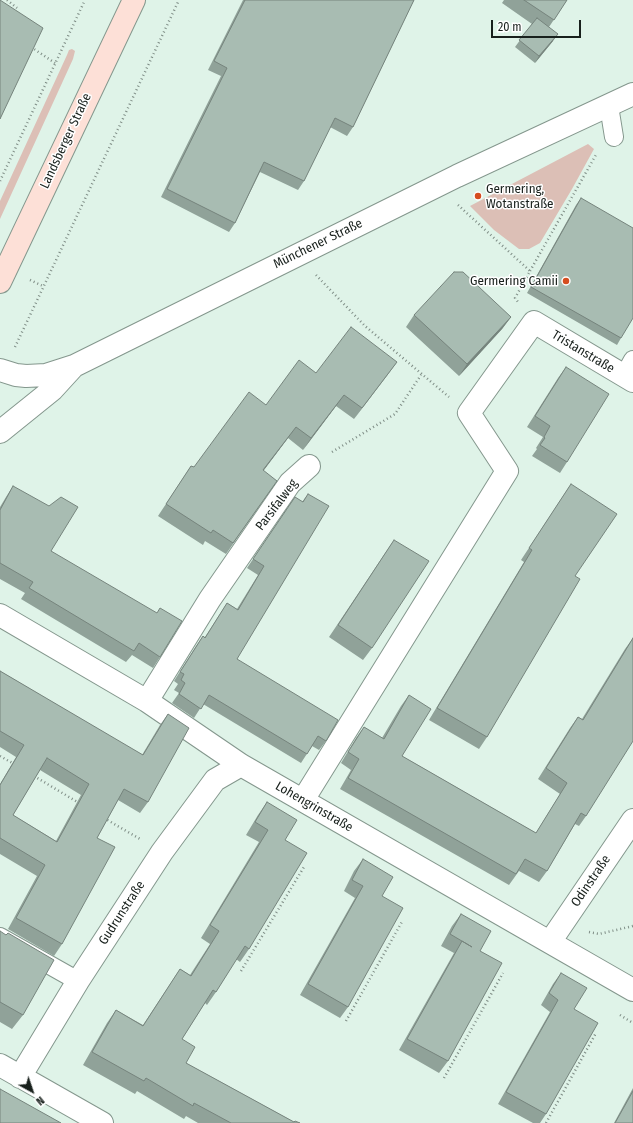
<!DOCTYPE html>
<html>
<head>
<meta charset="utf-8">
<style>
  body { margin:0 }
  #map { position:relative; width:633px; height:1123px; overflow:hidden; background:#dff3e8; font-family:"Fira Sans Condensed",sans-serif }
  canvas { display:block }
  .north { position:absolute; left:12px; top:1071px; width:40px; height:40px; -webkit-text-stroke:3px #fff; paint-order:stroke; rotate:140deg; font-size:11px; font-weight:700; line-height:16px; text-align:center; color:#18201c }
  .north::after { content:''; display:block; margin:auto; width:14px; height:18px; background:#18201c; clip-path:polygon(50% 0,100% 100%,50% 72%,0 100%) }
  .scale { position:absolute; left:491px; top:20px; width:90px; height:18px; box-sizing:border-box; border:2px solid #18201c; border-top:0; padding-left:5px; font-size:12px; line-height:14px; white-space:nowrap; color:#18201c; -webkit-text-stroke:3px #fff; paint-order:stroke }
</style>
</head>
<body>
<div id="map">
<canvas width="633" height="1123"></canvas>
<div class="north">N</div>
<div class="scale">20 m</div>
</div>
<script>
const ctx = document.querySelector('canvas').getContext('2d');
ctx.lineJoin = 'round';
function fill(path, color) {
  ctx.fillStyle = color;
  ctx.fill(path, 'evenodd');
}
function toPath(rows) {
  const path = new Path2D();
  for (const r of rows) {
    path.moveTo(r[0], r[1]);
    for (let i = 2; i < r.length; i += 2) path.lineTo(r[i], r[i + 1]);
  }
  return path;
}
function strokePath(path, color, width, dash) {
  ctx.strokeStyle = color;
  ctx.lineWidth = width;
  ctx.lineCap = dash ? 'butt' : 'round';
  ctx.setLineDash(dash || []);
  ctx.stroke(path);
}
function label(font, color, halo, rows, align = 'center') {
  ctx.font = font + ' "Fira Sans Condensed",sans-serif';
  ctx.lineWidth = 3;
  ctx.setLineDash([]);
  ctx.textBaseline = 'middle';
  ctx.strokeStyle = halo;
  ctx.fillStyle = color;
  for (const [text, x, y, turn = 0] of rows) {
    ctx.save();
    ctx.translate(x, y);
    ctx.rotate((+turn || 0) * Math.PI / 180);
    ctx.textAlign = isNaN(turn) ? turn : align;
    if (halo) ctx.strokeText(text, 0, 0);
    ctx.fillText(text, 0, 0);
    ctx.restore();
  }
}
const green = toPath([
  [72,49,75,51,73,59,0,219,0,201,67,55,69,50],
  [588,144,594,149,572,189,540,243,529,249,519,249,494,230,470,206]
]);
const path = toPath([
  [7,0,17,8],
  [31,47,55,63],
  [0,181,85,0],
  [458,205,530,271,515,298,518,302],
  [530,271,597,153],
  [316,275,365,326,449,397],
  [30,280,43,286],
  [15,347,179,0],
  [332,452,395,414,421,375],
  [0,756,14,764],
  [34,776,79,803],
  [104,818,140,839],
  [589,932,599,934,633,926],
  [241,971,304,867],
  [620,1015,633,1023],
  [346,1021,403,920],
  [444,1078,503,973],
  [546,1123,596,1033]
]);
const service = toPath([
  [609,106,614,137],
  [624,376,633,360],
  [0,937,78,981]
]);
const minor = toPath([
  [0,615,147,701,241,765,633,990],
  [147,701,210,599,290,483,309,466],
  [303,800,507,471,469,413,534,322,633,381],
  [550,942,633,820],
  [0,1065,102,1123],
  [20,1077,78,981,162,852,215,780,241,765]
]);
const tertiary = toPath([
  [0,370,16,375,26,376,46,375,74,366,457,176,633,94],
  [0,432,52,390,73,367]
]);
const secondary = toPath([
  [0,282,134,0]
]);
const wall = toPath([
  [243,0,414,0,353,127,347,136,330,127,304,181,298,190,260,172,235,223,229,232,161,197,221,76,208,70],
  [504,0,567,0,549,27,553,41,535,63,515,47,532,24,502,3],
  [581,198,621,338,617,345,527,293,576,205],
  [414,315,511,317,502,329,459,376,406,327],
  [397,362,354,419,336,406,303,450,288,438,263,471,277,481,226,554,205,541,203,545,158,516,191,466,194,467,266,405,316,373],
  [566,367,567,462,560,473,532,456,537,449,536,448,543,437,527,427,558,378],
  [571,484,575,576,487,737,479,749,429,720,524,562,521,560],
  [13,486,51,551,160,657,153,668,132,655,126,662,21,599,25,593,0,579,0,507,6,497],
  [308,494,237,659,326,741,319,750,312,746,301,763,203,704,194,718,172,703,179,693,174,690,178,684,174,681,196,646,203,636,205,637,227,603,237,609,258,575,247,568,295,497,302,502],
  [394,540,372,648,363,660,329,637],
  [633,638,586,816,579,826,575,824,547,871,539,882,519,871,509,885,340,789,351,770,341,763,356,738,364,727,382,738,401,706,409,695,402,756,536,833,560,794,538,779,570,728,578,717,582,719,625,649],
  [0,671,142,755,160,725,168,714,148,802,140,813,118,800,97,838,62,944,54,956,8,929,37,876,0,854,0,784,16,757,0,747],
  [40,770,81,795,56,841,13,815],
  [267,802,285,840,249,949,240,962,236,959,216,992,207,1005,205,1003,182,1039,186,1063,294,1122,300,1123,198,1123,186,1116,184,1119,137,1091,135,1094,83,1065,107,1023,116,1010,143,1025,180,969,190,975,210,944,201,938,259,842,246,835,258,815],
  [363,859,382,896,348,1007,340,1018,300,995,355,898,344,891,354,871],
  [461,914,480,951,448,1061,439,1073,399,1050,454,953,441,946,452,926],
  [0,931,23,1015,12,1029,0,1022],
  [561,973,574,1009,546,1114,540,1123,533,1123,498,1104,550,1012,541,1005,553,984],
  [633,1088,633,1123,614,1123]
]);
const shadedWall = toPath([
  [558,34,553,41,535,63,539,56],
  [511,317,502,329,459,376,467,364],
  [397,362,389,373,354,419,362,408],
  [344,395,336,406,303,450,311,438],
  [296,427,288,438,255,482,263,470]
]);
const building = toPath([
  [0,0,43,28,0,119,0,0],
  [245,0,414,0,353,127,335,118,304,181,264,162,235,223,167,189,227,68,214,61,245,0],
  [524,0,567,0,554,20,524,0],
  [537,18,558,34,539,56,519,40,537,18],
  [581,198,633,228,633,318,621,338,531,287,581,198],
  [454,272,463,272,511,317,467,364,414,315,454,272],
  [351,327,397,362,362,408,344,395,311,438,296,427,263,470,277,481,233,543,213,530,211,533,166,504,191,466,194,467,249,392,266,405,299,360,316,373,351,327],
  [566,367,609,394,567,462,540,445,545,438,544,437,550,426,535,416,566,367],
  [571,484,617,514,575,576,580,579,487,737,437,708,532,550,529,548,571,484],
  [13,486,49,506,61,497,78,507,51,551,157,613,160,608,182,621,160,657,139,643,134,651,29,588,33,582,0,563,0,510,13,486],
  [308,494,329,506,237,659,338,720,326,741,318,736,307,754,209,695,201,709,179,694,185,683,181,680,184,674,180,672,203,636,205,638,227,603,238,610,264,566,253,559,295,497,303,502,308,494],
  [394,540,429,561,372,648,338,625,394,540],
  [633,638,633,741,586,816,581,813,547,871,525,859,516,874,348,778,359,759,348,752,364,727,384,739,409,695,431,709,402,756,536,833,567,783,546,768,578,717,583,720,633,638],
  [0,671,143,755,168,714,189,728,148,802,124,789,97,838,115,847,62,944,16,918,45,865,0,838,0,785,24,745,0,731,0,671],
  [47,758,89,784,57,842,13,815,47,758],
  [267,802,297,820,285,840,307,853,249,949,245,946,216,992,213,990,182,1039,195,1047,186,1063,294,1122,295,1121,300,1123,231,1123,194,1103,193,1106,146,1078,144,1081,92,1052,116,1010,143,1026,180,969,191,976,219,931,210,925,268,830,255,822,267,802],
  [363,859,393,877,382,896,403,908,348,1007,308,984,363,886,352,880,363,859],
  [461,914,491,931,480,951,502,963,448,1061,407,1039,462,941,472,947,450,934,461,914],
  [0,931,6,935,8,933,54,960,23,1015,0,1002,0,931],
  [561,973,587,988,574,1009,598,1023,546,1114,506,1092,558,1000,549,993,561,973],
  [0,1089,61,1123,0,1123,0,1089],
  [633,1091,633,1123,615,1123,633,1091]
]);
const markers = [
  [478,196,4,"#d54d1f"],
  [566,281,4,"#d54d1f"]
];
const streetNames = [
  ["Landsberger Straße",66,141,-65],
  ["Münchener Straße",318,244,-26],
  ["Tristanstraße",583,352,31],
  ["Parsifalweg",277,505,-53],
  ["Lohengrinstraße",314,807,30],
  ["Odinstraße",591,881,-56],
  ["Gudrunstraße",122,913,-57]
];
const poiNames = [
  ["Germering,",486,189],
  ["Wotanstraße",486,204],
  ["Germering Camii",558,281,"right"]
];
fill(green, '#dcbfb6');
strokePath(service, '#84978d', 20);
strokePath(minor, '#84978d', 24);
strokePath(tertiary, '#84978d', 24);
strokePath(secondary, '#84978d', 24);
strokePath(path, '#7f8d86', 2.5, [1, 3]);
strokePath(service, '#fff', 18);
strokePath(minor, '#fff', 22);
strokePath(tertiary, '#fff', 22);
strokePath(secondary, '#fde0d7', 22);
fill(wall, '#90a299');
fill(shadedWall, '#76847d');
fill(building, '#a8bcb2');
strokePath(building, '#76847d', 1);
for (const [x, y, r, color] of markers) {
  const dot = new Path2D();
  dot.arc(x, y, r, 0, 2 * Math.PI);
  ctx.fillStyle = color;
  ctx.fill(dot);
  strokePath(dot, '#fff', 1.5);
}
label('13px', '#18201c', '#fff', streetNames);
label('13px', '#18201c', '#fff', poiNames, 'left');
</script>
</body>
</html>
